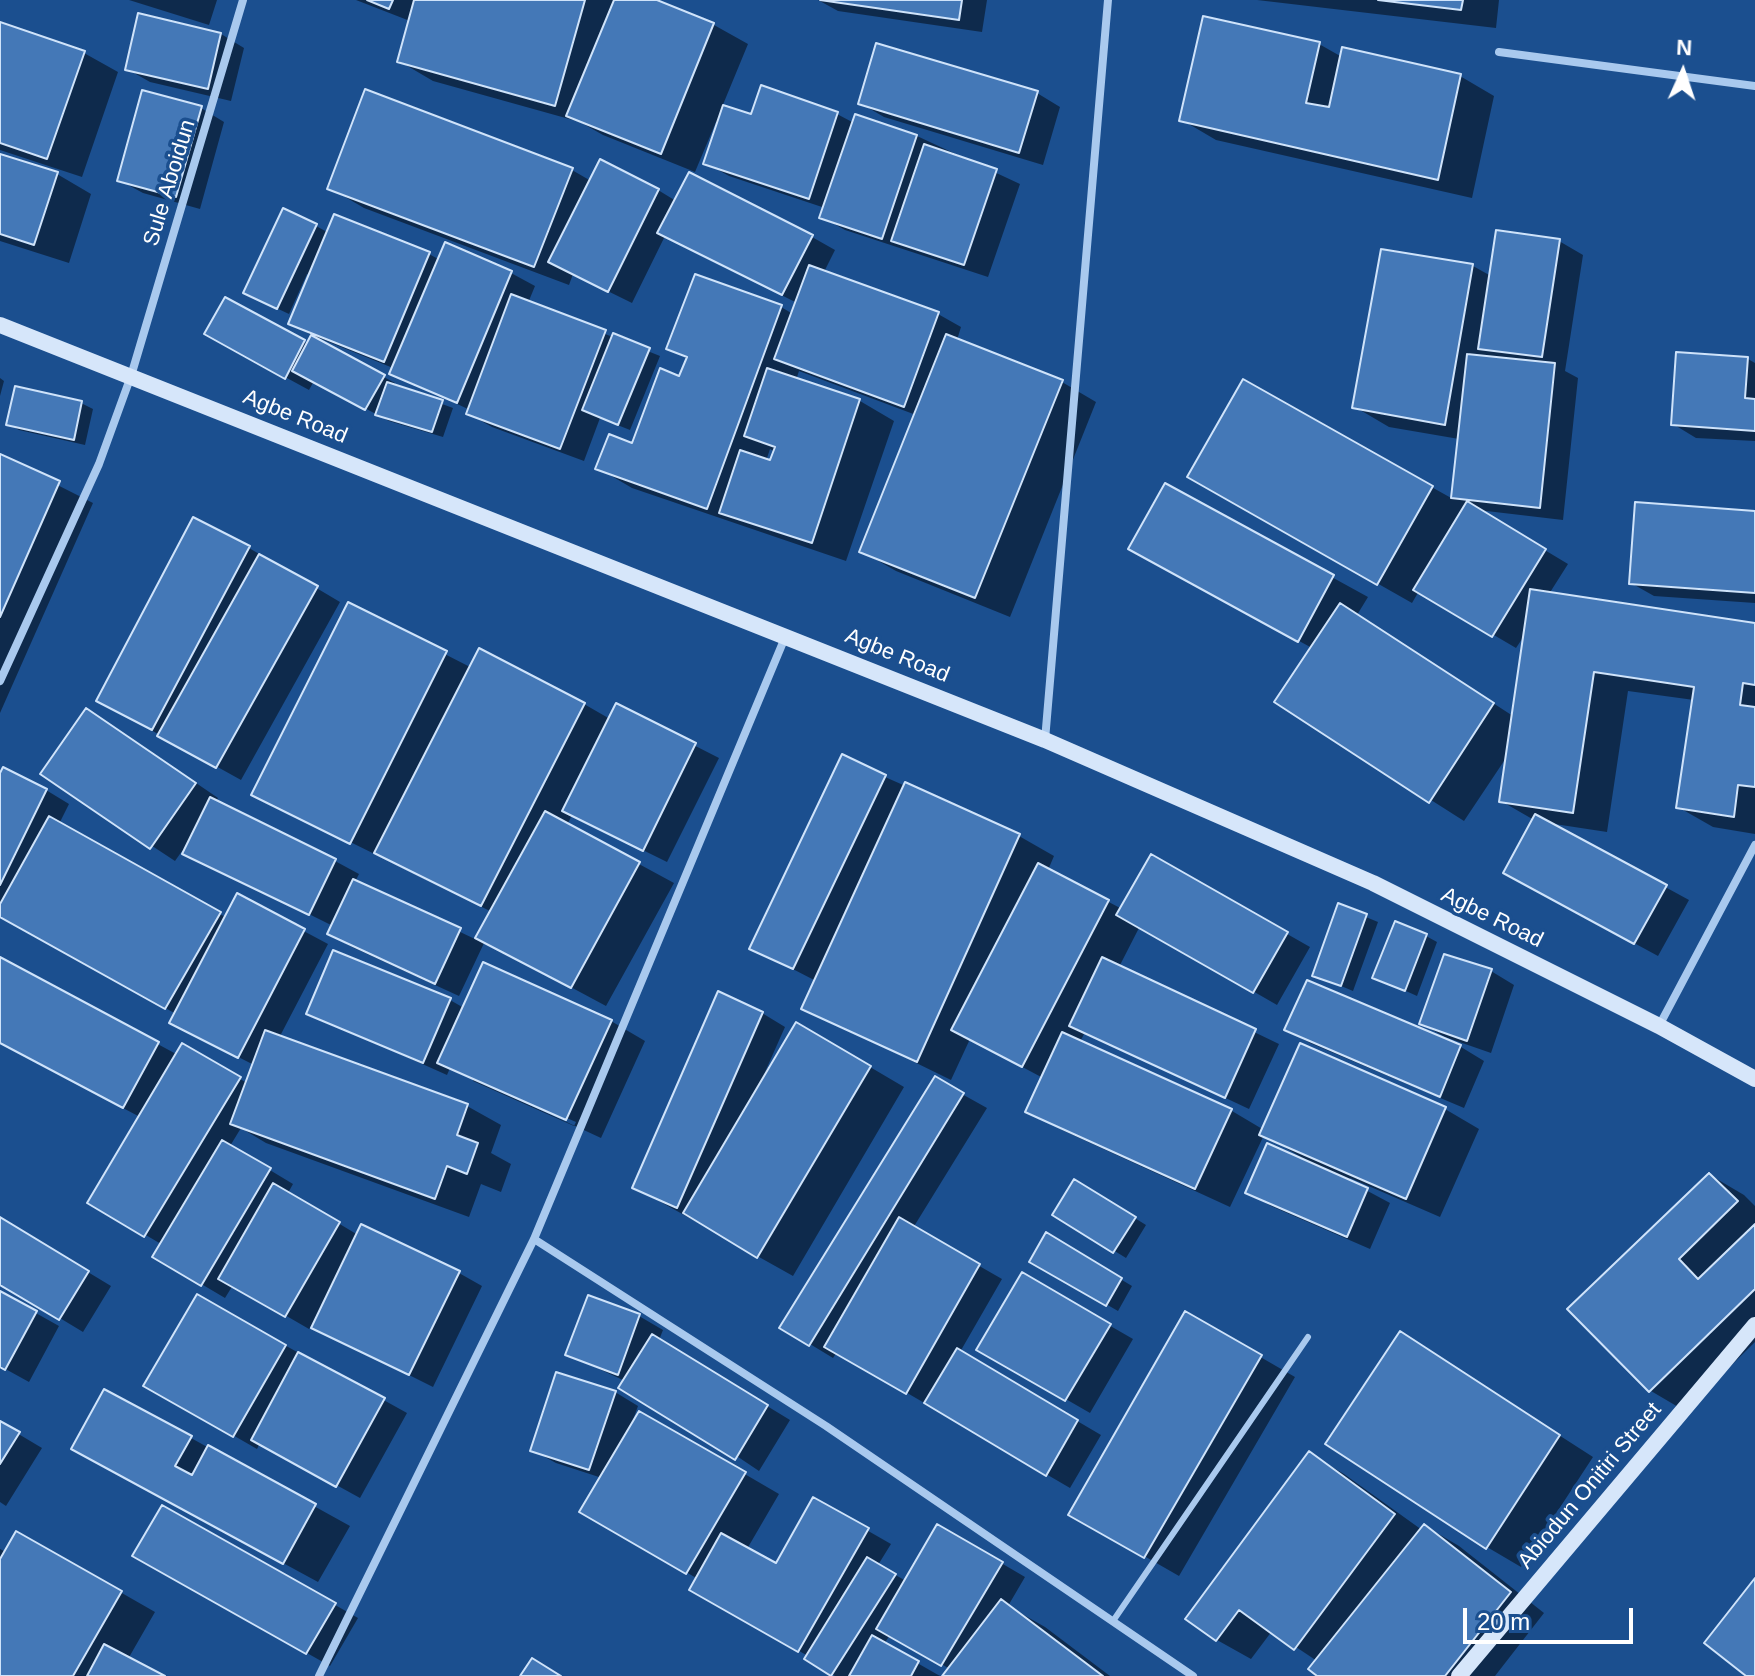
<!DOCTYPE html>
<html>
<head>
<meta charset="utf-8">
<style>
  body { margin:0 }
  #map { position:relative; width:1755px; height:1676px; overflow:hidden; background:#1b4f8f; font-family:Helvetica,sans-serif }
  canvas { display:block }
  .north { position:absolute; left:1643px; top:32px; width:80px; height:80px; -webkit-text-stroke:6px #1b4f8f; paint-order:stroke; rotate:3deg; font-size:22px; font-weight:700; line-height:32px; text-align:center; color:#fff }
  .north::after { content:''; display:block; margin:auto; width:28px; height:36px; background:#fff; clip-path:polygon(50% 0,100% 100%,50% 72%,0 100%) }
  .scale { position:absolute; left:1463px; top:1608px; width:170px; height:36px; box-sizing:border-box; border:4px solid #fff; border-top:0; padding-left:10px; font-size:24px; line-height:28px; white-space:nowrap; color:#fff; -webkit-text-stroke:6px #1b4f8f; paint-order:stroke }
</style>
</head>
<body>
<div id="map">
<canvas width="1755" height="1676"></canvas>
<div class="north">N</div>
<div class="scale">20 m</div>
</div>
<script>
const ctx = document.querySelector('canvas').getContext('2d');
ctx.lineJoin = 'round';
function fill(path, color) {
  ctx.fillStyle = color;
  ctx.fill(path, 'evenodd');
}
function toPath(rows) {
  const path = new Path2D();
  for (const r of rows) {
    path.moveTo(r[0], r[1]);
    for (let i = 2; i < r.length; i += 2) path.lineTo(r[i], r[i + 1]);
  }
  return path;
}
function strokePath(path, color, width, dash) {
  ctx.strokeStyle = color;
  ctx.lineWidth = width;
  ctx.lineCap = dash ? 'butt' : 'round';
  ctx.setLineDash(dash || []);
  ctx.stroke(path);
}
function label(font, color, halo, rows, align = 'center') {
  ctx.font = font + ' Helvetica,sans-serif';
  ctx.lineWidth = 7;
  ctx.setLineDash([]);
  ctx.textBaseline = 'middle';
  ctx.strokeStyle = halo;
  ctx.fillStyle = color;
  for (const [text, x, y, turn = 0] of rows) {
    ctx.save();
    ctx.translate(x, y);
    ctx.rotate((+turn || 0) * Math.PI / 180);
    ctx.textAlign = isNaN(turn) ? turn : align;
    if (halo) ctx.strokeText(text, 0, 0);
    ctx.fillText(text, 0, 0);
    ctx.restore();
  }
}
const shadow = toPath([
  [129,0,217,0,209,25],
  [356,0,652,0,714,25,748,44,722,107,752,116,837,114,854,123,856,116,917,136,1020,184,988,277,845,230,822,217,825,208,729,176,706,163,719,124,716,122,695,172,603,135,580,122,433,81,399,61,410,21],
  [818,0,987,0,982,32,838,11],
  [1257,0,1499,0,1496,28],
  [0,24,84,53,118,72,82,177,0,150],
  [221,34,244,48,231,101,150,82,127,69],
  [1319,44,1342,57,1460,76,1494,96,1472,198,1216,140,1182,120],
  [1037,93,1060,107,1043,165,884,117,860,103],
  [201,108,224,122,200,209,143,193,119,180],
  [0,156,57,174,91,194,69,263,0,241],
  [572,170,591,181,658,190,676,201,812,237,835,250,824,272,938,314,961,327,957,340,1062,382,1096,402,1010,617,896,571,861,551,916,415,799,371,796,380,860,401,894,421,846,561,632,488,598,468,633,445,680,379,688,359,669,348,781,307,793,314,797,303,665,236,632,303,573,274,569,285,364,208,330,188],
  [770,449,775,452,771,463,766,461],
  [316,226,329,233,429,254,440,260,511,273,535,286,528,303,660,356,630,430,600,418,584,461,492,427,469,414,470,410,391,373,393,368,319,338,317,341,395,383,393,386,453,408,443,437,389,421,314,381,309,390,230,347,226,300,308,344,313,336,291,323,311,276,307,274,289,314,257,299],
  [1559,241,1583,255,1565,371,1578,378,1563,520,1478,510,1568,564,1549,594,1755,625,1755,834,1713,827,1678,807,1694,700,1628,691,1607,832,1548,823,1689,900,1658,956,1529,886,1534,820,1501,801,1508,755,1464,821,1277,702,1312,648,1165,568,1166,486,1368,597,1357,615,1513,716,1526,633,1516,648,1419,591,1412,603,1190,477,1243,382,1453,499,1459,439,1389,427,1355,407,1382,251,1473,266,1491,276],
  [1678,354,1748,359,1755,363,1755,441,1696,438,1673,424],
  [0,378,4,381,0,396],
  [81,403,93,409,85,445,19,430,8,424],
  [0,456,93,503,0,713],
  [1755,513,1755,603,1654,596,1631,583],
  [249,548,340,602,241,780,122,714],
  [349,605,472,668,584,704,610,719,617,706,719,758,667,862,572,815,567,825,674,883,606,1006,485,941,459,996,352,947,329,934,333,926,182,851,175,861,43,774,110,724,218,798,216,802,335,861,359,874,355,882,477,940,492,912,253,794],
  [0,777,46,790,69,804,59,824,227,918,238,896,328,944,279,1038,467,1106,501,1125,491,1153,511,1164,501,1192,481,1184,469,1217,266,1143,241,1128,230,1146,293,1184,288,1193,358,1235,459,1273,482,1286,433,1387,311,1326,309,1329,233,1285,225,1298,154,1256,161,1244,90,1202,140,1117,0,1043,0,959,178,1055,183,1046,247,1083,254,1065,195,1035,176,1014,0,915],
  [885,777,1019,836,1054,856,1048,870,1122,909,1152,857,1310,947,1277,1005,1140,926,1119,967,1279,1044,1249,1109,1085,1032,1080,1042,1232,1111,1264,1130,1301,1046,1445,1109,1479,1129,1440,1217,1350,1178,1349,1181,1390,1203,1370,1249,1271,1206,1247,1192,1301,1157,1264,1135,1230,1207,1062,1130,1028,1111,1043,1078,970,1039,951,1080,804,1008,816,981,752,948],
  [1339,906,1378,922,1353,991,1315,975],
  [1426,936,1437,942,1417,996,1375,977],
  [1491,971,1514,985,1491,1053,1445,1037,1422,1024],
  [1308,983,1461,1047,1484,1061,1464,1108,1310,1043,1287,1030],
  [450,1000,464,1008,611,1021,645,1041,601,1138,450,1068,447,1075,308,1013],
  [473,1077,576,1122,574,1126,473,1081],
  [762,1013,785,1027,765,1072,797,1024,904,1087,793,1276,634,1187],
  [935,1079,987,1108,913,1228,1002,1279,960,1352,1101,1435,1070,1488,837,1352,833,1358,782,1327],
  [1710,1175,1744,1195,1755,1206,1755,1342,1685,1411,1651,1391,1570,1309],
  [1075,1181,1146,1225,1126,1258,1055,1214],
  [0,1219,111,1286,83,1332,0,1282],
  [1047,1235,1132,1286,1118,1311,1031,1261],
  [1022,1275,1133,1339,1090,1413,979,1349],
  [0,1293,59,1326,29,1382,0,1366],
  [198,1297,407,1413,360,1498,260,1443,257,1449,146,1385],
  [589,1297,639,1316,663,1330,659,1340,790,1420,759,1471,625,1381,567,1354],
  [1186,1314,1295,1377,1179,1576,1071,1514],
  [1400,1333,1593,1457,1521,1567,1487,1547],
  [615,1392,638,1406,633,1420,640,1413,779,1494,747,1549,777,1566,814,1500,891,1544,878,1565,906,1581,938,1526,1025,1577,1008,1606,1045,1627,1110,1676,945,1676,950,1669,890,1635,884,1644,940,1676,835,1676,806,1658,808,1656,692,1590,698,1579,582,1512,602,1478,556,1463,532,1450],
  [0,1423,42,1448,6,1506,0,1502],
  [191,1438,350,1526,318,1582,108,1468],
  [1310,1454,1344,1474,1422,1530,1425,1526,1459,1546,1544,1613,1495,1676,1321,1676,1317,1661,1272,1631,1251,1659,1217,1640],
  [163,1507,358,1618,330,1666,135,1556],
  [17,1533,155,1612,128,1659,161,1676,0,1676,0,1549,6,1552]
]);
const building = toPath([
  [367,0,393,0,389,9,367,0],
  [414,0,585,0,555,106,397,62,414,0],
  [614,0,657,0,714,23,661,154,566,116,614,0],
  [820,0,962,0,959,20,820,0],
  [1378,0,1463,0,1461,10,1378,0],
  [138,13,221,33,208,89,125,70,138,13],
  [1203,16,1320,42,1306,103,1329,107,1342,47,1461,74,1438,180,1179,121,1203,16],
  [0,22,85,51,47,159,0,143,0,22],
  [876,43,1038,91,1019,153,858,104,876,43],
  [761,85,838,112,809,199,703,164,723,105,751,114,761,85],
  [365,89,573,168,534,267,327,189,365,89],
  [142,90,202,106,176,197,117,181,142,90],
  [855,114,917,135,882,239,819,218,855,114],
  [924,144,997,169,964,265,891,241,924,144],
  [0,154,58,172,34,245,0,234,0,154],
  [600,159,659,189,608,292,548,262,600,159],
  [689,172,813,235,782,295,657,233,689,172],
  [283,208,317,224,277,309,243,293,283,208],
  [334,214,430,252,384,362,288,324,334,214],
  [1496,230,1560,239,1542,357,1478,349,1496,230],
  [445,242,512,271,457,403,389,374,445,242],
  [1381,249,1473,264,1445,425,1352,408,1381,249],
  [809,265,939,312,904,407,774,359,809,265],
  [695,274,782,305,707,509,595,469,609,434,632,443,660,368,679,376,687,357,666,349,695,274],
  [511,294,606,330,560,449,466,414,511,294],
  [225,297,305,340,285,379,204,334,225,297],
  [613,333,650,348,618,425,582,410,613,333],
  [946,334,1063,380,975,598,859,552,946,334],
  [311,335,385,375,365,410,292,371,311,335],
  [1676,352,1748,357,1745,398,1755,399,1755,431,1671,425,1676,352],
  [1467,354,1555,363,1540,508,1451,498,1467,354],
  [767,368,860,399,812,543,719,513,740,450,770,460,775,447,744,436,767,368],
  [1243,379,1433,486,1377,585,1187,477,1243,379],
  [387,382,443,400,432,432,375,415,387,382],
  [15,386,82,401,74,440,6,425,15,386],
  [0,454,60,481,0,617,0,454],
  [1165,483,1334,575,1298,642,1128,549,1165,483],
  [1467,501,1546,549,1492,637,1413,590,1467,501],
  [1635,502,1755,511,1755,593,1629,584,1635,502],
  [193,517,250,546,152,730,96,701,193,517],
  [259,554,318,586,216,768,157,736,259,554],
  [1530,589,1755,623,1755,685,1743,683,1740,705,1755,707,1755,787,1738,785,1734,817,1676,808,1694,687,1594,672,1573,813,1499,802,1530,589],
  [348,602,447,651,350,844,251,795,348,602],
  [1340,603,1494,703,1429,803,1274,702,1340,603],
  [479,648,585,703,481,906,374,853,479,648],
  [616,703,696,743,643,851,562,811,616,703],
  [86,708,196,783,150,849,40,774,86,708],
  [842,754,886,775,793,969,749,949,842,754],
  [3,767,47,789,0,885,0,773,3,767],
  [905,782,1020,834,917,1062,801,1009,905,782],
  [210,797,336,859,309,915,182,854,210,797],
  [545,811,640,862,571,988,475,938,545,811],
  [1535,814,1667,885,1634,944,1503,873,1535,814],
  [49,816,221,912,165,1009,0,917,0,904,49,816],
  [1151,854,1288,932,1253,993,1116,915,1151,854],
  [1038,863,1109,900,1022,1067,951,1030,1038,863],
  [353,879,461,928,435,984,327,934,353,879],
  [237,893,305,929,238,1058,169,1023,237,893],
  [1338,903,1367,914,1341,986,1312,976,1338,903],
  [1395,921,1427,934,1405,991,1372,978,1395,921],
  [333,950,451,998,423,1063,306,1014,333,950],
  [1444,954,1492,969,1467,1041,1419,1024,1444,954],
  [0,957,159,1042,123,1108,0,1043,0,957],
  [1102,957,1256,1029,1225,1098,1069,1026,1102,957],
  [483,962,612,1020,566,1120,437,1063,483,962],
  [1307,980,1461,1045,1440,1097,1284,1030,1307,980],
  [718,991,763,1012,677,1208,632,1188,718,991],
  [796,1022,871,1066,757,1258,683,1213,796,1022],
  [265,1030,468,1104,457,1135,478,1143,467,1174,447,1166,435,1199,230,1124,265,1030],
  [1062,1032,1232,1109,1195,1189,1025,1112,1062,1032],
  [182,1043,241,1077,144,1237,87,1203,182,1043],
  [1300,1043,1446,1107,1406,1199,1259,1135,1300,1043],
  [935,1076,964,1093,809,1346,779,1328,935,1076],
  [222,1140,271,1168,201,1286,152,1257,222,1140],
  [1267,1143,1368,1188,1347,1237,1245,1193,1267,1143],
  [1709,1173,1738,1201,1679,1259,1698,1279,1755,1224,1755,1289,1649,1392,1567,1309,1709,1173],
  [1074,1179,1136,1217,1113,1253,1052,1215,1074,1179],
  [273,1183,340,1222,285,1317,218,1279,273,1183],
  [0,1217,89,1271,59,1320,0,1285,0,1217],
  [899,1217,980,1264,906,1394,824,1347,899,1217],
  [361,1224,460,1271,409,1375,311,1328,361,1224],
  [1046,1232,1122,1278,1106,1306,1029,1262,1046,1232],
  [1022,1272,1111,1324,1065,1401,976,1350,1022,1272],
  [0,1291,37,1311,5,1370,0,1367,0,1291],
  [197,1294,286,1345,233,1437,143,1386,197,1294],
  [588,1295,640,1314,618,1375,565,1355,588,1295],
  [1185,1311,1262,1355,1144,1558,1068,1515,1185,1311],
  [1400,1331,1560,1435,1486,1549,1325,1444,1400,1331],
  [652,1334,768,1405,735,1460,618,1388,652,1334],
  [957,1348,1078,1420,1046,1476,924,1403,957,1348],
  [298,1352,385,1398,336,1487,251,1440,298,1352],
  [556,1372,616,1391,589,1470,530,1451,556,1372],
  [104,1389,192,1436,175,1466,192,1475,208,1445,316,1504,283,1564,71,1449,104,1389],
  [639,1411,746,1472,686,1574,579,1512,639,1411],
  [0,1421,20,1432,0,1464,0,1421],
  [1309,1451,1395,1514,1294,1650,1239,1610,1216,1641,1185,1619,1309,1451],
  [813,1497,869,1528,798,1652,689,1590,721,1533,776,1563,813,1497],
  [162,1505,336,1603,306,1654,132,1556,162,1505],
  [937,1524,1003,1562,941,1666,876,1629,937,1524],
  [1424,1524,1511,1592,1445,1676,1317,1676,1308,1669,1424,1524],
  [16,1531,122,1591,73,1676,0,1676,0,1559,16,1531],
  [867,1557,896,1574,831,1676,804,1659,867,1557],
  [1755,1578,1755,1676,1746,1676,1704,1643,1755,1578],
  [1001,1599,1103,1676,942,1676,1001,1599],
  [872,1635,919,1661,911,1676,849,1676,872,1635],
  [104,1644,165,1676,87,1676,104,1644],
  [532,1658,561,1676,520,1676,532,1658]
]);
const lane = toPath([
  [1113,1621,1308,1337]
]);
const street = toPath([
  [1499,52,1755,86],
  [0,681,99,464,131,376,243,0],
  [1045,740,1108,0],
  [1659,1026,1755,845],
  [534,1239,826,1426,1193,1676],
  [319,1676,534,1239,786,635]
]);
const secondary = toPath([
  [0,325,1045,740,1373,883,1659,1026,1755,1079],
  [1459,1676,1755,1325]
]);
const streetNames = [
  ["Sule Aboidun",170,183,-73],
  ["Agbe Road",295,417,22],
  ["Agbe Road",897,656,22],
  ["Agbe Road",1492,918,26],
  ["Abiodun Onitiri Street",1590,1486,-50]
];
fill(shadow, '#0007');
fill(building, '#4478b7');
strokePath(building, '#cfe3fa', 2);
strokePath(lane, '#a9c9ee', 6);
strokePath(street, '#a9c9ee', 8);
strokePath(secondary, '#d6e6fa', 16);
label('22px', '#fff', '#1b4f8f', streetNames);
</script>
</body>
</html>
